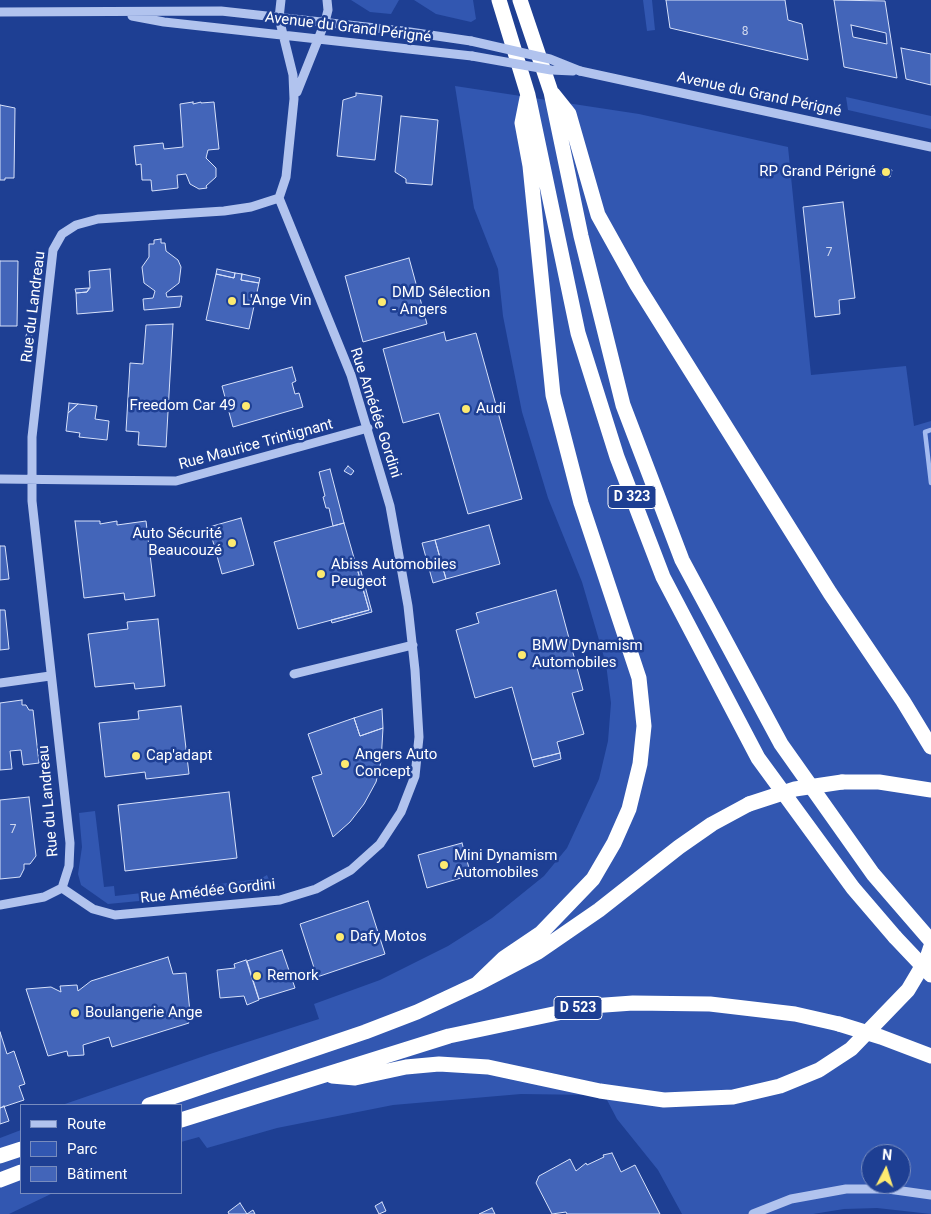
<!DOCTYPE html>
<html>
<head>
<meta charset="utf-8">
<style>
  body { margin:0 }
  #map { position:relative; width:931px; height:1214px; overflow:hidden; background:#1e3f93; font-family:Roboto,sans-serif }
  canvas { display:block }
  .legend { position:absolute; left:20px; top:1104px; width:162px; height:90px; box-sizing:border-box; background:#1e3f93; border:1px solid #788cbe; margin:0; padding:6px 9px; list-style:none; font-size:15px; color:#fff }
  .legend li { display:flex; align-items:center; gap:10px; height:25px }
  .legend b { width:25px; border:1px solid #788cbe }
  .north { position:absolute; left:861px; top:1144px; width:50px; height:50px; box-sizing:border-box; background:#1e3f93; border:1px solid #788cbe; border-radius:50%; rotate:5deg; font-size:14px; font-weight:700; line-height:20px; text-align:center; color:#fff }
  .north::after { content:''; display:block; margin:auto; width:18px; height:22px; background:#fdea70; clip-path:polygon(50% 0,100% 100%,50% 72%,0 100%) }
</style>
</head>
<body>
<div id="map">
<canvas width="931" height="1214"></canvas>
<ul class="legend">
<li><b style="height:6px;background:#b1c3ee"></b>Route</li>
<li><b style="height:14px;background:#3257b1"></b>Parc</li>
<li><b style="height:14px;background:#4365b9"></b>Bâtiment</li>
</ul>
<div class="north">N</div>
</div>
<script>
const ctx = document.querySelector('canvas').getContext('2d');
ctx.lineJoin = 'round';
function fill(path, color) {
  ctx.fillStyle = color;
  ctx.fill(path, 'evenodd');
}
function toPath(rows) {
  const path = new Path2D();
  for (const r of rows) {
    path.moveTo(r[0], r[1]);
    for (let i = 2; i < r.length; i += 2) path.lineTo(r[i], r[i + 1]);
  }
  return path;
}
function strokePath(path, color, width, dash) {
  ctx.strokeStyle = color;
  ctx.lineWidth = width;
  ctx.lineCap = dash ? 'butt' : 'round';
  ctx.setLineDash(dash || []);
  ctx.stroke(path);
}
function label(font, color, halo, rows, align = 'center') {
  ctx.font = font + ' Roboto,sans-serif';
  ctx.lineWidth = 5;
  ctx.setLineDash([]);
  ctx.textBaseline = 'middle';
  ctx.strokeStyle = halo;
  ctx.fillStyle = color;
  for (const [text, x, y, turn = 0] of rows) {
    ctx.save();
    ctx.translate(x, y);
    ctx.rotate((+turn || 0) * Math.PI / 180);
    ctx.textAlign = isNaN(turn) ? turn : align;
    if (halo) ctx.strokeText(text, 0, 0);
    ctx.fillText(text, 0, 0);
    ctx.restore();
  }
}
const green = toPath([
  [351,0,399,0,391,14,370,12],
  [414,0,473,0,476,19,471,22,436,14],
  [643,0,652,0,655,30,647,31],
  [455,86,639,114,788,147,811,375,906,366,914,426,931,421,931,1214,877,1208,844,1209,813,1214,682,1214,658,1170,617,1119,607,1100,593,1095,521,1094,393,1105,277,1128,207,1148,199,1137,181,1142,181,1105,62,1105,210,1054,319,1019,314,1004,380,980,448,946,492,918,544,876,567,848,599,779,608,741,611,703,606,664,582,582,548,498,522,412,503,316,498,269,474,208],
  [871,1154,901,1154,901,1184,871,1184],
  [846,97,931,116,931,129,848,110],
  [95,811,104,887,114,886,115,896,160,891,160,899,108,904,81,885,78,874,82,847,79,813],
  [267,875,272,887,179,897,178,889,260,879],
  [21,1130,21,1193,53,1193,9,1214,0,1214,0,1138]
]);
const stream = toPath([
  [931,430,925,432,931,483]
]);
const building = toPath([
  [666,0,785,0,788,20,802,24,808,60,670,28,666,0],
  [834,0,885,1,897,78,844,67,834,0],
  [851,25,886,33,887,44,853,37,851,25],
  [901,48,931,54,931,85,906,79,901,48],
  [356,93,382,96,375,160,337,156,343,100,356,96,356,93],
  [193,102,193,104,201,102,201,103,214,102,219,149,208,150,206,158,216,168,216,177,206,186,207,188,199,189,190,184,186,174,177,175,178,188,152,191,151,180,142,180,141,164,136,165,134,146,163,143,164,149,183,147,180,104,193,102],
  [0,105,15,108,14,178,5,178,5,180,0,180,0,105],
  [401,116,438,120,432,185,406,183,406,179,395,172,401,116],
  [883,168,892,170,890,177,881,175,883,168],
  [843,202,855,298,839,300,840,314,815,317,803,207,843,202],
  [161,239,161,243,165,243,166,251,178,260,181,267,179,283,166,293,167,297,182,296,180,307,144,310,143,299,153,298,155,291,144,283,142,267,149,257,149,244,154,244,154,240,161,239],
  [409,258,427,324,363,342,345,276,409,258],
  [0,261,18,261,17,326,0,326,0,261],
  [110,269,113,311,77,314,76,293,87,292,90,288,89,271,110,269],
  [217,269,235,273,234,278,216,274,217,269],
  [235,273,242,274,241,280,259,283,249,329,206,320,216,274,234,278,235,273],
  [242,274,260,278,259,283,241,280,242,274],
  [89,288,87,292,76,293,75,289,89,288],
  [173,324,166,447,138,445,139,432,126,431,130,363,143,364,146,325,173,324],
  [27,332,32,333,31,341,25,340,27,332],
  [444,332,446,341,476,333,522,499,468,514,439,413,403,423,383,349,444,332],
  [292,367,296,381,292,383,295,394,299,393,303,407,233,427,222,386,292,367],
  [69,403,78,404,68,413,69,403],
  [78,404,97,406,95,419,109,421,107,440,79,437,80,433,66,431,68,413,78,404],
  [348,466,354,471,351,475,344,471,348,466],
  [330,469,344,523,333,526,329,508,326,508,323,497,325,496,319,472,330,469],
  [241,518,254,565,222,574,209,527,241,518],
  [75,521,100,521,100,524,117,521,117,525,146,521,155,596,125,600,124,593,84,598,75,521],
  [344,523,369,610,298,629,274,542,344,523],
  [489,525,500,564,446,579,435,540,489,525],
  [435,540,446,579,433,583,422,543,435,540],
  [0,546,5,546,9,579,0,580,0,546],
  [359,564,372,612,332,623,331,620,369,610,356,565,359,564],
  [556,590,583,690,572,693,584,734,557,742,560,753,532,760,512,687,475,698,456,630,479,623,476,613,556,590],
  [0,610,5,610,9,649,0,650,0,610],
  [158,619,165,686,135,689,134,683,95,687,88,634,128,629,127,622,158,619],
  [22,700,22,705,26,705,29,710,33,710,39,763,23,765,21,750,10,751,12,769,0,770,0,703,22,700],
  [181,706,189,774,146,779,145,772,105,777,99,723,139,719,138,711,181,706],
  [382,709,383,728,360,736,354,718,382,709],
  [354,718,360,736,383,728,381,762,376,782,364,804,350,822,333,837,312,777,322,774,308,734,354,718],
  [560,753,561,759,534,767,532,760,560,753],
  [229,792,237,858,125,871,118,805,229,792],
  [29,797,36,856,30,864,24,864,24,869,20,877,0,879,0,800,29,797],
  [462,843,471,875,427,888,418,855,462,843],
  [368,901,385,954,317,977,300,924,368,901],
  [282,950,295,988,259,999,247,961,282,950],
  [168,957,173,974,186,973,190,1012,186,1013,189,1023,112,1047,109,1037,83,1045,84,1055,68,1056,67,1051,48,1056,26,989,51,987,61,992,60,986,77,985,78,991,91,981,168,957],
  [246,960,259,1000,247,1005,244,996,220,998,217,970,235,968,234,964,246,960],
  [0,1032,7,1054,14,1051,25,1084,19,1086,24,1100,0,1108,0,1032],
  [4,1106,9,1121,0,1124,0,1108,4,1106],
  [612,1153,621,1172,635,1165,660,1214,567,1214,566,1212,552,1214,536,1183,539,1176,570,1159,576,1171,586,1163,587,1165,604,1157,603,1155,612,1153],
  [382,1202,386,1211,379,1214,375,1206,382,1202],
  [240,1203,247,1214,253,1210,255,1214,229,1214,228,1212,240,1203],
  [492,1208,495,1214,479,1214,492,1208]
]);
const minor = toPath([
  [0,12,221,11,403,31,471,41],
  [132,16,164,22,472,56],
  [580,71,931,147],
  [297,92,325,22,328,10,327,0],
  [0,479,176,481,368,428],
  [294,674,413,645],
  [0,683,50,676],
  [62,888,93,909,115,915,280,900,316,889,351,870,380,844,401,812,415,776,419,737,415,670,408,606,390,506,351,375,279,198],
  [0,905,44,897,62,888,69,866,70,843,32,501,32,437,53,250,62,234,76,225,98,219,224,211,251,207,279,198,286,177,294,99,293,75,279,18,281,0],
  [753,1214,791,1199,846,1189,888,1189,931,1195]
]);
const highway = toPath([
  [499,0,528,95,578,333,617,457,663,577,758,758,853,888,895,937],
  [520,0,551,92,581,236,623,405,682,560,781,744,873,874,931,941],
  [553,94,569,114,598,215,637,285,830,593,903,701,931,747],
  [842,782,879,782,931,790],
  [477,984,504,958,541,933,593,879,614,843,629,809,640,764,644,726,639,678,581,503,553,395,530,166,522,123,527,98],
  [332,1076,355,1078,406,1067,439,1064,488,1067,600,1091,664,1100,733,1097,780,1086,819,1070,851,1049,908,990,927,958,931,946],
  [149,1105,365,1032,417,1012,477,984,538,952,599,910,679,847,712,824,749,804],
  [181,1120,449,1036,591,1006,633,1003,710,1004,795,1014,839,1024],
  [0,1156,21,1149],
  [0,1180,21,1172]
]);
const minorBridge = toPath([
  [471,41,550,59,580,71],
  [472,56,551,70,573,71]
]);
const highwayBridge = toPath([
  [749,804,795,789,842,782],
  [895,937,931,975],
  [839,1024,881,1037,931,1056]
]);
const markers = [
  [886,172,5,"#fdea70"],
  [232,301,5,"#fdea70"],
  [382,302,5,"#fdea70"],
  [246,406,5,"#fdea70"],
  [466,409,5,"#fdea70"],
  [232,543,5,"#fdea70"],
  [321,574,5,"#fdea70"],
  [522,655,5,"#fdea70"],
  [136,756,5,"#fdea70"],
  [345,764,5,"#fdea70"],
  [444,865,5,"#fdea70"],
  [340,937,5,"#fdea70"],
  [257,976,5,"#fdea70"],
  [75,1013,5,"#fdea70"]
];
const numberNames = [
  ["8",745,32],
  ["7",829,253],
  ["7",13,830]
];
const shields = [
  [632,497,48],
  [578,1008,48]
];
const shieldNames = [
  ["D 323",632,497],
  ["D 523",578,1008]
];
const streetNames = [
  ["Avenue du Grand Périgné",348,28,7],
  ["Avenue du Grand Périgné",759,95,12],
  ["Rue du Landreau",34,307,-83],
  ["Rue Amédée Gordini",375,413,72],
  ["Rue Maurice Trintignant",256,445,-15],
  ["Rue du Landreau",49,801,-95],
  ["Rue Amédée Gordini",208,892,-6]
];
const poiNames = [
  ["RP Grand Périgné",876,172,"right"],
  ["DMD Sélection",392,293],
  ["- Angers",392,310],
  ["L'Ange Vin",242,301],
  ["Freedom Car 49",236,406,"right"],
  ["Audi",476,409],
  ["Auto Sécurité",222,534,"right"],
  ["Beaucouzé",222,551,"right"],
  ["Abiss Automobiles",331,565],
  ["Peugeot",331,582],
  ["BMW Dynamism",532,646],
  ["Automobiles",532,663],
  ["Angers Auto",355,755],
  ["Concept",355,772],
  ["Cap'adapt",146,756],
  ["Mini Dynamism",454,856],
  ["Automobiles",454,873],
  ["Dafy Motos",350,937],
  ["Remork",267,976],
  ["Boulangerie Ange",85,1013]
];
fill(green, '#3257b1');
strokePath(stream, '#a4bbf0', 4.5);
fill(building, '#4365b9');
strokePath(building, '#d7e1fa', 1);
strokePath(minor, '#b1c3ee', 9);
strokePath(highway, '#fff', 15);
strokePath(minorBridge, '#b1c3ee', 9);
strokePath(highwayBridge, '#fff', 15);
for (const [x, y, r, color] of markers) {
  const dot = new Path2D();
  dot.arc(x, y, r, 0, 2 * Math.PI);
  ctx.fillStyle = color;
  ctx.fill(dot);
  strokePath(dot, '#1e3f93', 2);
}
label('12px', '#d0d8ee', null, numberNames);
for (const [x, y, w] of shields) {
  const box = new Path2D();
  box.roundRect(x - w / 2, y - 11.5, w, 23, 4);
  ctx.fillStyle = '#1e3f93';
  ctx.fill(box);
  strokePath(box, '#fff', 1);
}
label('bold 14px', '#fff', null, shieldNames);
label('15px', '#fff', '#1e3f93', streetNames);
label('15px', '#fff', '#1e3f93', poiNames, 'left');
</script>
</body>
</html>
